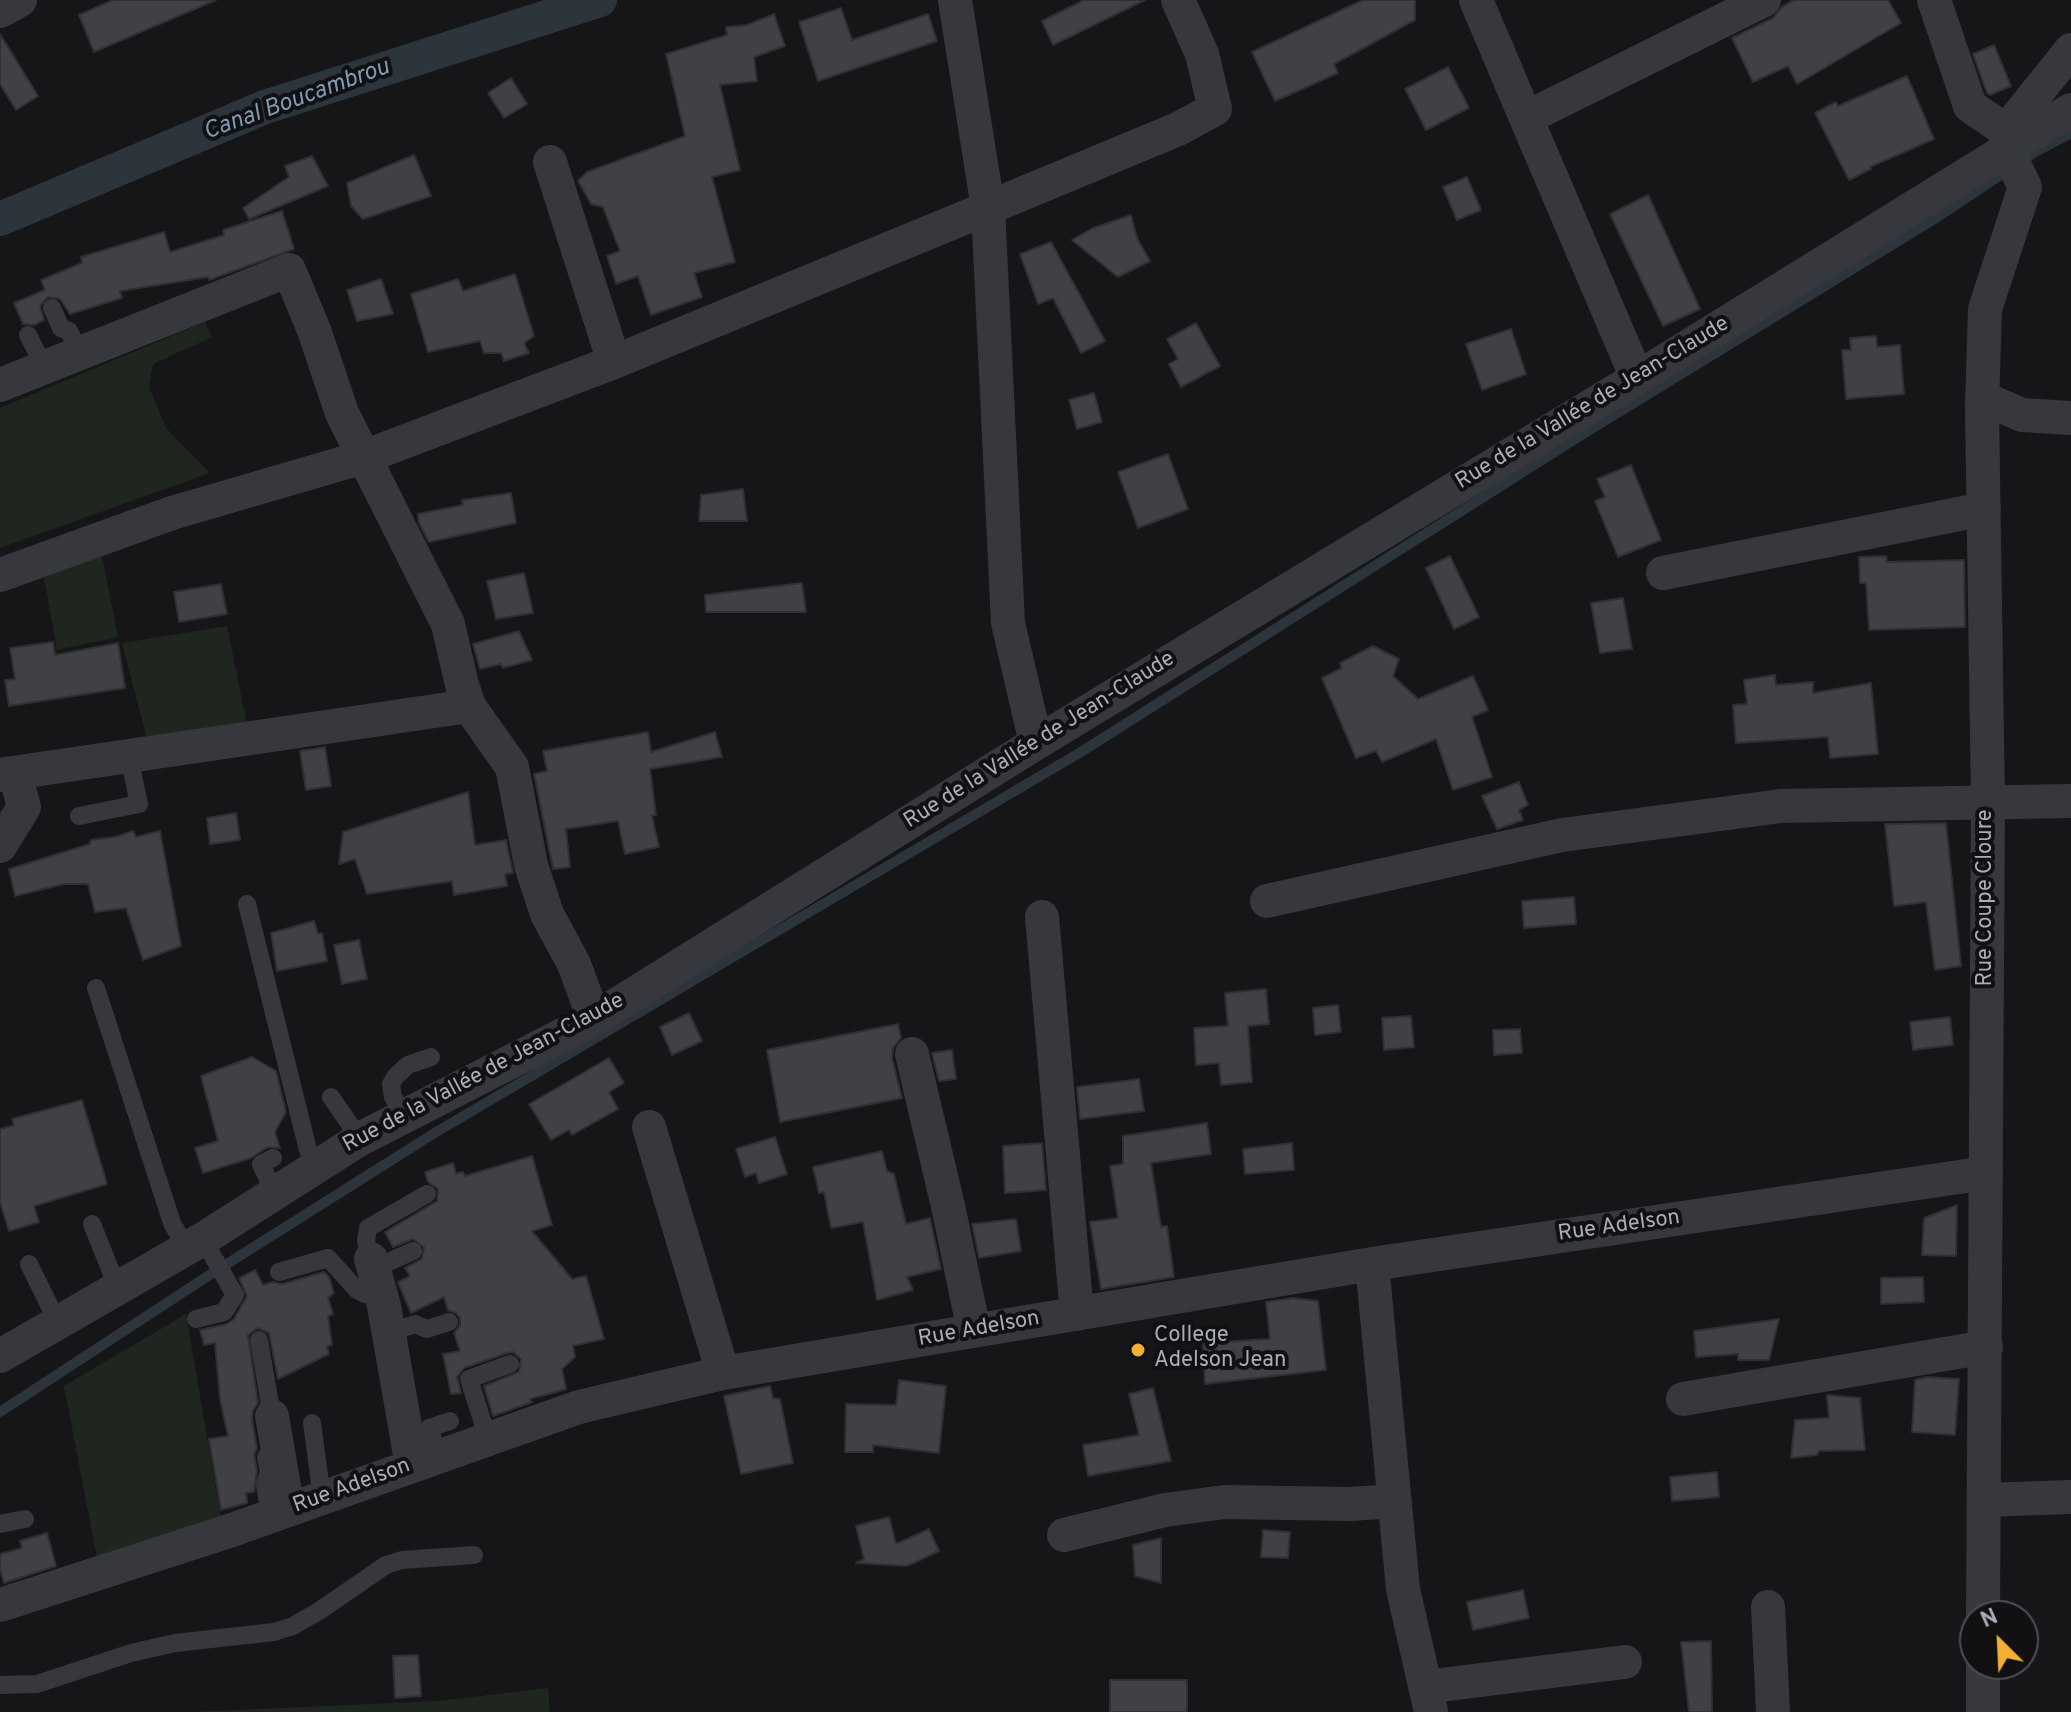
<!DOCTYPE html>
<html>
<head>
<meta charset="utf-8">
<style>
  body { margin:0 }
  #map { position:relative; width:2071px; height:1712px; overflow:hidden; background:#161618; font-family:Overpass,sans-serif }
  canvas { display:block }
  .north { position:absolute; left:1959px; top:1600px; width:80px; height:80px; box-sizing:border-box; background:#111113; border:2px solid #4d4f55; border-radius:50%; rotate:336deg; font-size:22px; font-weight:700; line-height:32px; text-align:center; color:#a8adb8 }
  .north::after { content:''; display:block; margin:auto; width:28px; height:36px; background:#f2b134; clip-path:polygon(50% 0,100% 100%,50% 72%,0 100%) }
</style>
</head>
<body>
<div id="map">
<canvas width="2071" height="1712"></canvas>
<div class="north">N</div>
</div>
<script>
const ctx = document.querySelector('canvas').getContext('2d');
ctx.lineJoin = 'round';
function fill(path, color) {
  ctx.fillStyle = color;
  ctx.fill(path, 'evenodd');
}
function toPath(rows) {
  const path = new Path2D();
  for (const r of rows) {
    path.moveTo(r[0], r[1]);
    for (let i = 2; i < r.length; i += 2) path.lineTo(r[i], r[i + 1]);
  }
  return path;
}
function strokePath(path, color, width, dash) {
  ctx.strokeStyle = color;
  ctx.lineWidth = width;
  ctx.lineCap = dash ? 'butt' : 'round';
  ctx.setLineDash(dash || []);
  ctx.stroke(path);
}
function label(font, color, halo, rows, align = 'center') {
  ctx.font = font + ' Overpass,sans-serif';
  ctx.lineWidth = 8;
  ctx.setLineDash([]);
  ctx.textBaseline = 'middle';
  ctx.strokeStyle = halo;
  ctx.fillStyle = color;
  for (const [text, x, y, turn = 0] of rows) {
    ctx.save();
    ctx.translate(x, y);
    ctx.rotate((+turn || 0) * Math.PI / 180);
    ctx.textAlign = isNaN(turn) ? turn : align;
    if (halo) ctx.strokeText(text, 0, 0);
    ctx.fillText(text, 0, 0);
    ctx.restore();
  }
}
const green = toPath([
  [205,322,212,337,153,364,149,387,166,428,210,473,0,548,0,408],
  [102,556,118,637,57,650,44,577],
  [227,626,247,726,147,739,122,643],
  [186,1314,221,1519,97,1558,64,1386],
  [548,1688,550,1712,190,1712,438,1701]
]);
const stream = toPath([
  [0,1412,211,1274,433,1134,1081,752,1575,439,1936,218,2035,152,2071,133]
]);
const canal = toPath([
  [0,219,265,107,600,0]
]);
const building = toPath([
  [113,0,216,0,94,52,79,15,113,0],
  [1084,0,1145,0,1053,45,1042,21,1084,0],
  [1363,0,1415,0,1415,20,1334,64,1338,73,1275,101,1252,52,1363,0],
  [1794,0,1888,0,1901,23,1797,84,1788,66,1753,82,1732,38,1773,18,1783,6,1794,0],
  [841,8,852,40,928,14,937,41,818,81,799,22,841,8],
  [774,14,785,46,754,57,757,81,720,85,740,170,712,177,735,262,694,273,702,297,651,315,638,276,616,284,607,256,620,251,603,207,591,204,578,181,587,172,685,136,666,54,727,35,726,27,747,25,774,14],
  [0,34,38,96,16,110,0,84,0,34],
  [1994,45,2011,86,1990,95,1987,93,1973,54,1994,45],
  [1448,67,1469,108,1426,130,1405,89,1448,67],
  [1907,76,1934,139,1870,167,1871,169,1849,180,1815,113,1836,102,1838,106,1907,76],
  [511,78,527,104,504,118,488,93,511,78],
  [414,155,431,196,363,219,351,206,347,183,414,155],
  [312,156,328,186,249,219,243,208,289,177,285,166,312,156],
  [1467,177,1481,210,1457,220,1443,187,1467,177],
  [1648,195,1700,309,1663,326,1610,214,1648,195],
  [282,211,294,249,209,280,208,277,120,291,122,298,70,314,60,299,48,297,40,306,44,320,34,325,23,324,14,303,45,290,41,280,82,263,81,257,164,232,170,252,224,235,223,230,282,211],
  [1131,215,1137,238,1150,261,1118,277,1072,240,1093,228,1131,215],
  [1051,242,1105,341,1081,353,1053,298,1038,304,1020,254,1051,242],
  [515,274,534,336,524,343,529,353,504,361,501,353,484,353,480,341,428,352,411,294,458,279,463,291,515,274],
  [381,279,393,314,357,321,347,290,381,279],
  [1196,323,1220,366,1181,387,1169,364,1178,359,1167,339,1196,323],
  [1511,329,1526,374,1482,390,1466,344,1511,329],
  [1876,336,1877,347,1900,345,1904,394,1846,399,1842,350,1851,350,1850,338,1876,336],
  [1094,393,1102,422,1077,429,1069,400,1094,393],
  [1168,454,1188,509,1138,528,1118,472,1168,454],
  [1631,465,1661,540,1618,557,1595,501,1605,497,1597,479,1631,465],
  [743,489,747,521,699,521,701,495,743,489],
  [511,493,516,523,429,542,419,523,418,514,463,505,462,500,511,493],
  [1450,556,1479,617,1454,629,1426,568,1450,556],
  [1886,556,1887,562,1964,560,1965,627,1869,630,1866,583,1860,583,1859,557,1886,556],
  [524,573,533,613,496,619,487,581,524,573],
  [802,583,806,612,706,612,705,595,802,583],
  [221,584,227,614,179,622,174,592,221,584],
  [1623,598,1632,649,1600,653,1591,603,1623,598],
  [519,631,532,660,503,668,501,664,480,669,473,644,519,631],
  [53,642,55,655,118,643,125,688,9,706,5,680,15,679,10,648,53,642],
  [1373,646,1399,659,1393,676,1418,699,1473,676,1488,710,1472,717,1492,777,1453,790,1436,739,1382,762,1376,751,1356,758,1322,678,1342,668,1340,663,1373,646],
  [1775,675,1776,685,1813,682,1813,693,1871,683,1878,754,1830,758,1828,737,1736,743,1733,705,1747,704,1744,680,1775,675],
  [648,732,651,752,715,732,722,757,650,769,656,815,652,816,659,847,625,854,618,821,566,829,570,867,553,869,534,774,547,771,543,751,648,732],
  [325,747,331,786,306,790,300,751,325,747],
  [1519,782,1528,805,1519,810,1523,820,1497,829,1482,796,1519,782],
  [468,792,475,845,506,840,513,873,505,874,507,886,454,895,452,881,367,894,355,859,339,864,343,832,468,792],
  [236,813,240,840,210,844,207,818,236,813],
  [1946,823,1961,966,1935,970,1926,902,1894,906,1885,824,1946,823],
  [133,831,136,837,160,831,181,946,143,960,126,908,95,912,88,884,64,884,15,896,9,869,90,844,91,840,115,837,133,831],
  [1574,897,1576,924,1524,928,1522,901,1574,897],
  [314,921,318,934,322,933,327,961,277,971,271,933,314,921],
  [359,940,367,979,342,984,334,945,359,940],
  [1266,989,1269,1024,1248,1026,1252,1082,1221,1085,1219,1063,1196,1065,1194,1028,1228,1026,1225,993,1266,989],
  [1338,1005,1341,1032,1315,1035,1313,1008,1338,1005],
  [689,1013,702,1041,672,1055,660,1027,689,1013],
  [1411,1016,1414,1047,1384,1050,1382,1018,1411,1016],
  [1950,1017,1953,1045,1913,1050,1910,1022,1950,1017],
  [898,1024,901,1038,893,1048,892,1058,902,1098,780,1122,767,1050,898,1024],
  [1520,1029,1522,1053,1494,1055,1493,1030,1520,1029],
  [952,1050,956,1079,939,1081,932,1053,952,1050],
  [252,1057,276,1071,286,1112,275,1132,280,1148,268,1147,251,1158,203,1173,195,1148,218,1141,201,1076,252,1057],
  [609,1058,624,1083,609,1092,618,1109,572,1135,569,1130,551,1140,529,1104,609,1058],
  [1139,1079,1144,1111,1080,1119,1077,1087,1139,1079],
  [82,1100,107,1184,34,1206,39,1222,9,1231,0,1202,0,1129,14,1125,12,1119,82,1100],
  [1207,1123,1211,1154,1151,1163,1161,1227,1167,1226,1174,1277,1101,1289,1090,1222,1118,1218,1110,1166,1123,1164,1123,1136,1207,1123],
  [775,1137,787,1174,759,1183,756,1173,745,1177,736,1149,775,1137],
  [1042,1143,1046,1190,1005,1193,1003,1146,1042,1143],
  [1292,1143,1294,1170,1245,1174,1243,1149,1292,1143],
  [882,1151,887,1171,894,1174,906,1224,930,1218,941,1269,907,1277,913,1290,877,1300,863,1222,831,1228,824,1192,819,1193,813,1167,882,1151],
  [532,1156,552,1225,532,1231,572,1279,586,1276,604,1339,573,1346,575,1357,562,1369,566,1389,530,1399,532,1402,493,1416,484,1386,519,1372,521,1359,513,1352,507,1353,464,1368,457,1377,461,1393,451,1394,443,1354,460,1351,454,1333,460,1325,460,1318,456,1313,448,1310,444,1297,411,1313,398,1282,410,1276,405,1268,422,1259,424,1247,413,1239,393,1247,385,1232,437,1201,438,1189,428,1182,425,1172,453,1163,456,1174,463,1172,465,1176,532,1156],
  [1957,1205,1956,1256,1922,1255,1924,1218,1957,1205],
  [1016,1219,1021,1251,979,1258,972,1224,1016,1219],
  [255,1270,263,1285,273,1282,282,1284,324,1272,329,1277,334,1293,328,1298,333,1314,328,1316,332,1345,327,1346,329,1354,278,1379,269,1333,258,1328,248,1335,258,1403,253,1410,252,1419,257,1449,254,1454,257,1471,254,1492,246,1493,247,1503,221,1510,209,1439,228,1436,220,1399,215,1343,204,1345,200,1330,227,1324,234,1319,247,1296,239,1278,255,1270],
  [1923,1277,1924,1302,1881,1304,1881,1278,1923,1277],
  [1293,1298,1318,1301,1326,1370,1205,1384,1203,1343,1270,1339,1266,1302,1293,1298],
  [1779,1319,1769,1360,1738,1360,1738,1354,1696,1357,1694,1331,1779,1319],
  [1927,1377,1959,1379,1955,1435,1912,1432,1915,1380,1927,1377],
  [899,1380,946,1386,939,1453,873,1445,873,1452,845,1452,846,1404,896,1405,899,1380],
  [770,1386,773,1398,780,1399,793,1463,741,1474,724,1396,770,1386],
  [1153,1388,1171,1461,1088,1476,1083,1445,1139,1435,1129,1394,1153,1388],
  [1827,1395,1860,1398,1865,1450,1819,1451,1817,1455,1791,1458,1795,1420,1829,1418,1827,1395],
  [1717,1472,1719,1497,1672,1501,1670,1477,1717,1472],
  [889,1517,896,1544,929,1529,939,1551,907,1566,856,1563,864,1559,856,1526,889,1517],
  [1263,1530,1290,1532,1288,1558,1261,1557,1263,1530],
  [47,1533,56,1566,4,1583,0,1569,0,1554,22,1548,20,1541,47,1533],
  [1161,1538,1161,1583,1135,1576,1133,1545,1161,1538],
  [1523,1590,1529,1618,1473,1630,1467,1602,1523,1590],
  [1711,1641,1712,1712,1689,1712,1681,1642,1711,1641],
  [418,1655,421,1696,395,1698,393,1656,418,1655],
  [1110,1680,1187,1680,1187,1712,1110,1712,1110,1680]
]);
const service = toPath([
  [52,308,61,328,69,331,80,354],
  [28,335,45,368],
  [79,816,139,804,129,757],
  [247,904,308,1150,316,1165],
  [96,988,172,1223,187,1249],
  [331,1097,360,1139],
  [404,1117,393,1097,391,1084,396,1076,408,1065,431,1057],
  [273,1158,261,1164,274,1192],
  [92,1224,118,1289],
  [371,1259,366,1241,368,1228,427,1194],
  [29,1264,58,1323],
  [373,1269,413,1251],
  [279,1272,328,1258,357,1290,365,1294,379,1290],
  [196,1319,224,1312,235,1295,203,1239],
  [389,1333,415,1324,427,1329,449,1322],
  [259,1340,272,1416],
  [312,1423,322,1498],
  [488,1439,469,1379,510,1364],
  [439,1456,429,1428,450,1421],
  [266,1457,269,1472,265,1484,270,1516],
  [0,1524,25,1519],
  [0,1685,37,1684,131,1653,175,1643,274,1632,293,1626,319,1611,386,1565,402,1560,474,1555]
]);
const minor = toPath([
  [955,0,988,208,1178,129,1215,109,1202,54,1178,0],
  [1476,0,1526,118],
  [1934,0,1970,106,2021,141],
  [0,11,20,0],
  [2006,131,2071,50],
  [550,162,614,362],
  [1637,378,1526,118,1764,0],
  [0,385,289,270,314,330,342,413,448,624,462,685,469,706,512,767,531,865,547,914,574,964,594,1019],
  [1983,398,2022,415,2071,418],
  [1663,573,1984,509],
  [0,575,172,513,364,457,614,362,988,208,1008,623,1036,743],
  [0,775,469,706],
  [0,846,24,807,15,773],
  [1267,901,1562,835,1781,806,2071,801],
  [1042,917,1077,1314],
  [912,1054,948,1206,974,1331],
  [649,1127,723,1373],
  [371,1259,384,1306,412,1466],
  [1372,1264,1403,1589,1431,1712],
  [0,1356,203,1239,360,1139,594,1019,1036,743,1637,378,2071,110],
  [1683,1399,1986,1347],
  [272,1416,288,1510],
  [1984,1500,2071,1497],
  [1064,1535,1165,1510,1224,1502,1350,1504,1395,1501],
  [0,1605,232,1530,579,1407,723,1373,1372,1264,1986,1173],
  [1768,1607,1773,1712],
  [1983,1616,1988,803,1982,407,1985,309,2025,187,2007,150],
  [1425,1687,1625,1662],
  [1983,1712,1983,1664]
]);
const markers = [
  [1138,1350,8,"#f2b134"]
];
const streetNames = [
  ["Rue de la Vallée de Jean-Claude",1593,404,-31],
  ["Rue de la Vallée de Jean-Claude",1040,741,-32],
  ["Rue Coupe Cloure",1987,898,-90],
  ["Rue de la Vallée de Jean-Claude",484,1074,-28],
  ["Rue Adelson",1619,1227,-8],
  ["Rue Adelson",979,1330,-10],
  ["Rue Adelson",352,1487,-20]
];
const poiNames = [
  ["College",1154,1337],
  ["Adelson Jean",1154,1362]
];
const waterNames = [
  ["Canal Boucambrou",297,101,-20]
];
fill(green, '#1e261f');
strokePath(stream, '#2c353c', 10);
strokePath(canal, '#2c353c', 34);
fill(building, '#404145');
strokePath(building, '#303034', 2);
strokePath(service, '#37383d', 18);
strokePath(minor, '#37383d', 34);
for (const [x, y, r, color] of markers) {
  const dot = new Path2D();
  dot.arc(x, y, r, 0, 2 * Math.PI);
  ctx.fillStyle = color;
  ctx.fill(dot);
  strokePath(dot, '#111113', 3);
}
label('22px', '#a8adb8', '#111113', streetNames);
label('22px', '#a8adb8', '#111113', poiNames, 'left');
label('italic 24px', '#7f9bb3', '#111113', waterNames);
</script>
</body>
</html>
